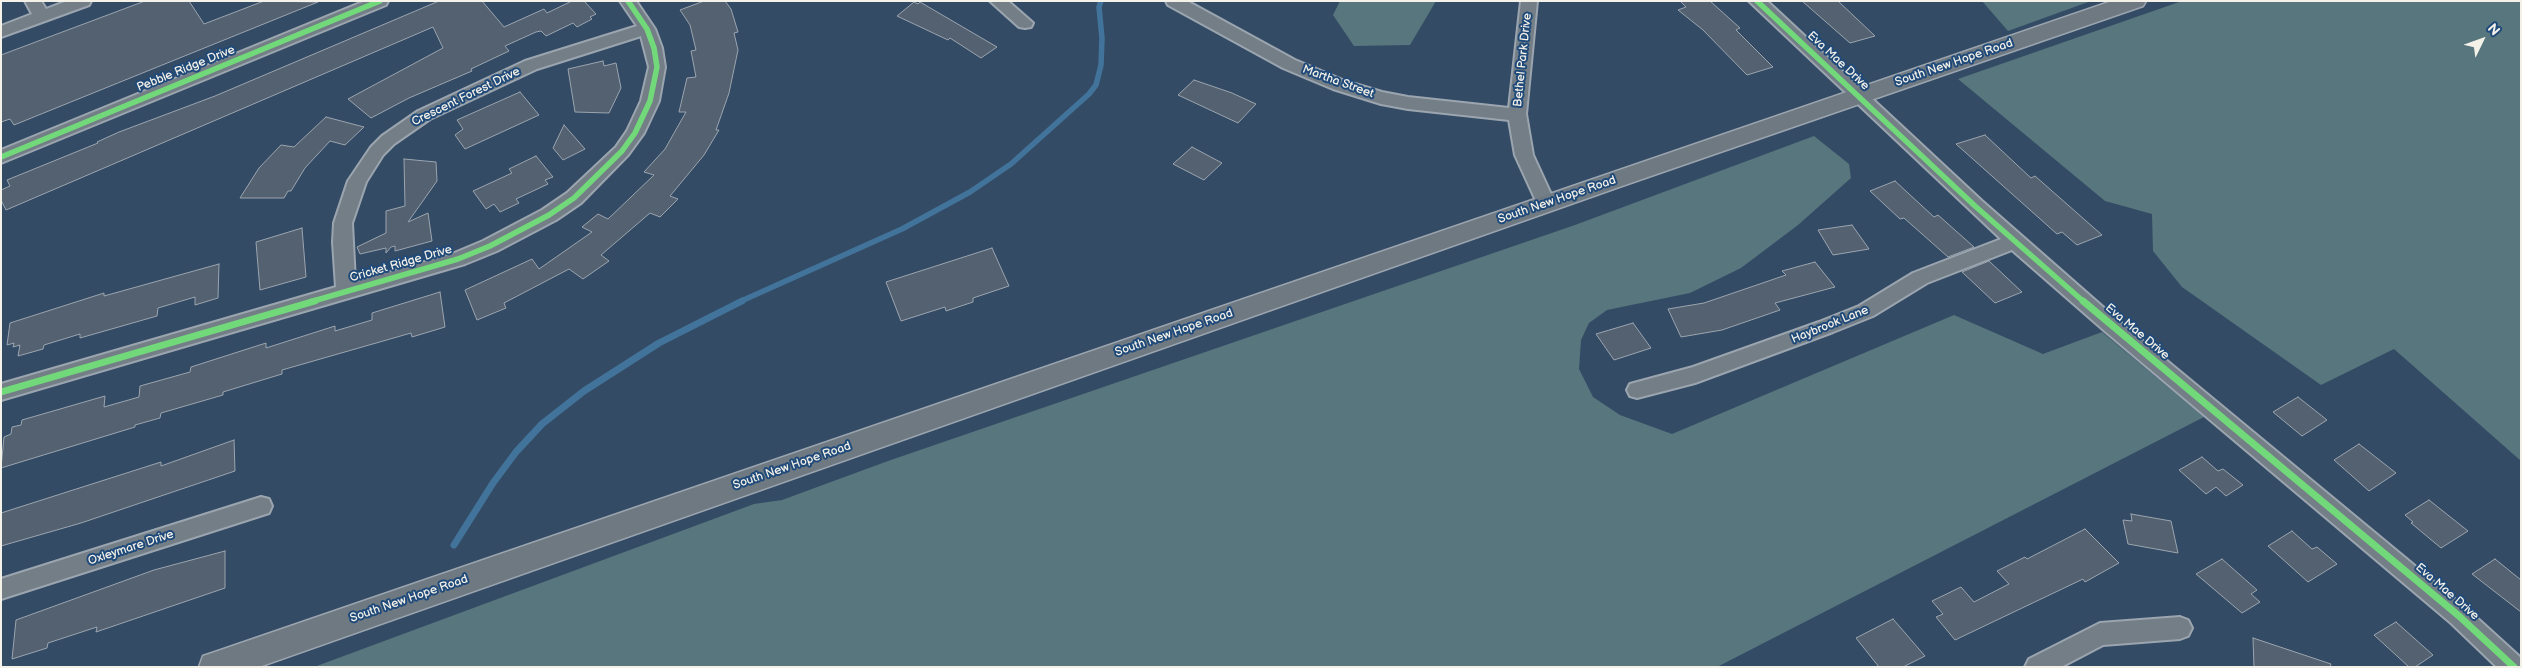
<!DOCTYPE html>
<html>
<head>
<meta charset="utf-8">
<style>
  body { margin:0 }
  #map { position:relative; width:2522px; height:668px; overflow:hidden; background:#344b65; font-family:"Balsamiq Sans",sans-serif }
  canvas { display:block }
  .frame { position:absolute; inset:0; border:2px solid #f4f1e8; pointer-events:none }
  .north { position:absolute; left:2457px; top:15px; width:50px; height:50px; -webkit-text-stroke:4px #1f4a7a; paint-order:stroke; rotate:48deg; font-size:14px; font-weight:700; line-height:20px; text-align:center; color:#f4f1e8 }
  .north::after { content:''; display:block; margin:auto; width:18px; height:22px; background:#f4f1e8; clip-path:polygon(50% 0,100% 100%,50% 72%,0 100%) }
</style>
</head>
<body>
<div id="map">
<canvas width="2522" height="668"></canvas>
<div class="frame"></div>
<div class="north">N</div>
</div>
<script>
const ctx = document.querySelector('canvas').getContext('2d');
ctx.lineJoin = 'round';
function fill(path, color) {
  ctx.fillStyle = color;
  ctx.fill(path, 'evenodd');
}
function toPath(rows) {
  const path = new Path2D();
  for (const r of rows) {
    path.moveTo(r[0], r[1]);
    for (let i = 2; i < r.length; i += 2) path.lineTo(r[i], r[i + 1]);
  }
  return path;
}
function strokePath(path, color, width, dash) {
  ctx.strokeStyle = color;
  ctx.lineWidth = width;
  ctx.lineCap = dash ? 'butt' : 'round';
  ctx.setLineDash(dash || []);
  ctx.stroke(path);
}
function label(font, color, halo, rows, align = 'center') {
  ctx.font = font + ' "Balsamiq Sans",sans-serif';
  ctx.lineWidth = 4;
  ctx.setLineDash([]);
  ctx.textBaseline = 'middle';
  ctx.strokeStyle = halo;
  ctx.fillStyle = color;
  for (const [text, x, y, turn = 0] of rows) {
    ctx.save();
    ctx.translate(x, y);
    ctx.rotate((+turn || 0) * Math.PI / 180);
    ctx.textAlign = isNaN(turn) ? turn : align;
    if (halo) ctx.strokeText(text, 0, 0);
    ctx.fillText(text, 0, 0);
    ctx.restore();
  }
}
const green = toPath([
  [1340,1,1436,1,1410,45,1354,46,1333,15],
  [1982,1,2091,1,2008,31],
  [2182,1,2521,1,2521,461,2394,349,2321,385,2182,287,2153,251,2152,214,2105,201,1958,79],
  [1814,136,1849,164,1851,178,1798,225,1741,268,1690,293,1607,310,1589,323,1581,340,1579,369,1593,397,1620,415,1672,434,1954,315,2043,354,2102,332,2204,417,1717,667,314,667,754,504,782,500,888,461,1575,225]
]);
const streamFar1 = toPath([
  [739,302,902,229,970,192,1011,164,1089,94,1096,85,1101,65,1102,38,1099,7,1101,1]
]);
const stream = toPath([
  [454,545,493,483,516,452,542,424,584,391,659,343,742,301]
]);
const building = toPath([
  [145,1,189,1,204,24,264,1,318,2,14,125,10,119,1,122,1,55,145,1],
  [439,1,482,1,504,27,544,9,547,13,572,1,584,1,596,14,590,17,592,19,577,27,573,23,546,36,541,31,536,32,505,46,509,51,471,69,472,71,409,98,371,118,348,99,443,48,433,27,6,210,1,200,1,190,10,186,7,180,98,143,97,142,119,132,215,96,439,1],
  [704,1,725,1,731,9,738,32,734,33,738,50,729,93,716,130,719,130,704,155,670,196,678,199,660,217,650,213,601,255,609,261,583,279,569,269,504,303,506,308,477,320,465,290,532,259,539,269,592,232,582,227,598,214,608,219,654,175,644,172,665,149,686,112,679,112,687,78,696,77,691,51,696,50,690,25,680,10,704,1],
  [1680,1,1710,1,1740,28,1736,30,1773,67,1747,75,1703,30,1678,10,1686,7,1680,1],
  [1802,1,1838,1,1875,36,1850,43,1802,1],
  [914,2,918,4,920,2,997,47,981,58,950,38,948,40,897,16,914,2],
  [603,61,604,66,616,63,621,88,609,113,575,112,568,69,603,61],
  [1194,80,1232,93,1256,104,1238,123,1178,95,1194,80],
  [520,92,539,115,465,149,455,135,463,129,457,120,520,92],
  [326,117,364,127,345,145,330,141,305,168,291,191,288,191,284,198,240,198,259,168,281,145,294,147,326,117],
  [564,125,585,149,563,160,553,148,564,125],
  [1985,135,2031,178,2035,176,2102,235,2077,245,2062,232,2057,234,1956,144,1985,135],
  [1192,147,1222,163,1204,180,1173,164,1192,147],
  [536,156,553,177,545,180,548,184,516,199,519,203,500,212,494,204,486,209,473,191,512,173,509,169,536,156],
  [404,159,436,162,437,181,408,222,428,213,432,241,395,251,395,246,391,247,386,253,386,248,360,254,357,247,386,233,386,211,405,206,404,159],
  [1895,181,1934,217,1938,215,1974,247,1948,257,1904,218,1900,219,1870,191,1895,181],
  [1852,225,1869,249,1833,255,1818,230,1852,225],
  [302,228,306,277,260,290,256,242,302,228],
  [992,248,1009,286,973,298,973,302,946,311,945,307,901,321,886,282,992,248],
  [1989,261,2022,292,1995,303,1962,272,1989,261],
  [1815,262,1835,287,1775,303,1780,310,1722,330,1681,337,1668,309,1704,303,1786,275,1782,271,1815,262],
  [219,264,218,298,195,305,195,297,158,308,157,316,80,338,80,334,44,345,43,349,18,356,20,345,13,347,14,343,7,345,10,323,104,293,104,296,219,264],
  [440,292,445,327,412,337,411,333,282,370,282,374,223,392,223,395,161,413,160,418,135,425,135,427,1,468,4,437,11,434,12,427,21,425,22,420,105,396,104,407,139,397,140,386,190,372,191,367,266,343,266,348,335,326,335,331,372,320,372,313,440,292],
  [1633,323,1651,348,1614,360,1596,334,1633,323],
  [2298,397,2327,420,2302,436,2273,412,2298,397],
  [234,440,235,471,81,523,1,546,1,513,161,462,161,466,234,440],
  [2359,444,2396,473,2369,491,2334,460,2359,444],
  [2202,457,2218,471,2223,469,2243,485,2226,496,2216,487,2206,494,2179,470,2202,457],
  [2429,500,2468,531,2441,548,2411,523,2413,522,2405,515,2429,500],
  [2131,514,2171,521,2178,553,2128,544,2123,520,2132,521,2131,514],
  [2085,529,2119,563,2085,582,2083,579,1955,640,1936,617,1943,614,1932,601,1961,587,1974,602,2009,584,1997,571,2025,557,2027,559,2085,529],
  [2292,531,2312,549,2317,547,2337,564,2308,582,2268,546,2292,531],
  [225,551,225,588,96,632,97,627,48,643,47,648,12,659,16,620,154,570,225,551],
  [2222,559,2257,590,2251,594,2260,602,2242,613,2196,574,2222,559],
  [2495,559,2521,580,2521,612,2472,574,2495,559],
  [1893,619,1925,656,1903,667,1879,667,1856,638,1893,619],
  [2396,622,2433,655,2415,667,2409,667,2374,635,2396,622],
  [2253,638,2331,664,2330,667,2254,667,2253,638]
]);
const street = toPath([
  [25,1,41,1,46,9,67,1,91,1,89,5,1,37,1,26,32,14,25,1],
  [365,1,388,1,386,5,1,163,1,150,365,1],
  [620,1,636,1,655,29,662,48,665,67,659,101,644,133,628,155,581,203,556,220,497,251,465,264,1,400,1,384,336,287,333,242,334,223,348,181,371,147,382,136,418,111,525,61,637,26,620,1],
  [641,36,649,67,641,101,627,131,616,147,567,193,542,210,483,241,452,254,355,282,352,223,366,182,383,155,394,144,430,119,537,69,641,36],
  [990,1,1008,1,1033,23,1031,27,1025,28,1019,27,990,1],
  [1166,1,1187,1,1295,60,1345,81,1382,92,1408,97,1509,108,1521,1,1537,1,1526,114,1533,155,1555,203,1553,208,1546,210,1539,208,1537,203,1515,155,1509,120,1408,109,1381,104,1333,89,1283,68,1168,5,1166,1],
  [1749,1,1767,1,1982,201,2120,322,2467,609,2521,658,2521,667,2497,667,2451,623,2106,332,2012,250,1927,283,1873,316,1833,332,1695,383,1637,398,1630,396,1627,390,1630,384,1693,367,1819,322,1859,306,1913,273,2001,239,1749,1],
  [261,497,269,499,272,506,269,513,1,599,1,579,261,497],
  [2180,617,2188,620,2192,628,2188,636,2180,639,2103,645,2061,667,2025,667,2029,659,2100,623,2180,617]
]);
const primary = toPath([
  [2112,1,2146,1,2143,6,1622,186,259,667,199,667,203,656,215,652,2112,1]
]);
const cyclewayFar1 = toPath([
  [1757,1,1975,206,2084,302],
  [1,157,380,1],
  [310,302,458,259,490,246,549,215,574,198,622,151,635,133,650,101,657,67,654,48,647,29,628,1]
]);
const cycleway = toPath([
  [2083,301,2459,616,2514,667],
  [1,392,315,301]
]);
const streetNames = [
  ["Bethel Park Drive",1523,60,-84],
  ["Eva Mae Drive",1838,61,43],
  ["South New Hope Road",1954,63,-19],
  ["Pebble Ridge Drive",186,69,-22],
  ["Martha Street",1338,82,20],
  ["Crescent Forest Drive",466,97,-26],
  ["South New Hope Road",1557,200,-19],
  ["Cricket Ridge Drive",401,264,-16],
  ["Haybrook Lane",1830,325,-22],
  ["Eva Mae Drive",2137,332,40],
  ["South New Hope Road",1174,333,-19],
  ["South New Hope Road",792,466,-19],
  ["Oxleymare Drive",131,548,-18],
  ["Eva Mae Drive",2447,592,41],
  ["South New Hope Road",409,599,-19]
];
fill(green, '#57767e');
strokePath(streamFar1, '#42749b', 5.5);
strokePath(stream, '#42749b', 7);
fill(building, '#546171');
strokePath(building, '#9ba5af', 1);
strokePath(street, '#9ba5af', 4);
strokePath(primary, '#9ba5af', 3);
fill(street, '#737e87');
fill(primary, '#6f7982');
strokePath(cyclewayFar1, '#71d979', 5.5);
strokePath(cycleway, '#71d979', 7);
label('12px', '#f4f1e8', '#1f4a7a', streetNames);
</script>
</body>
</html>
